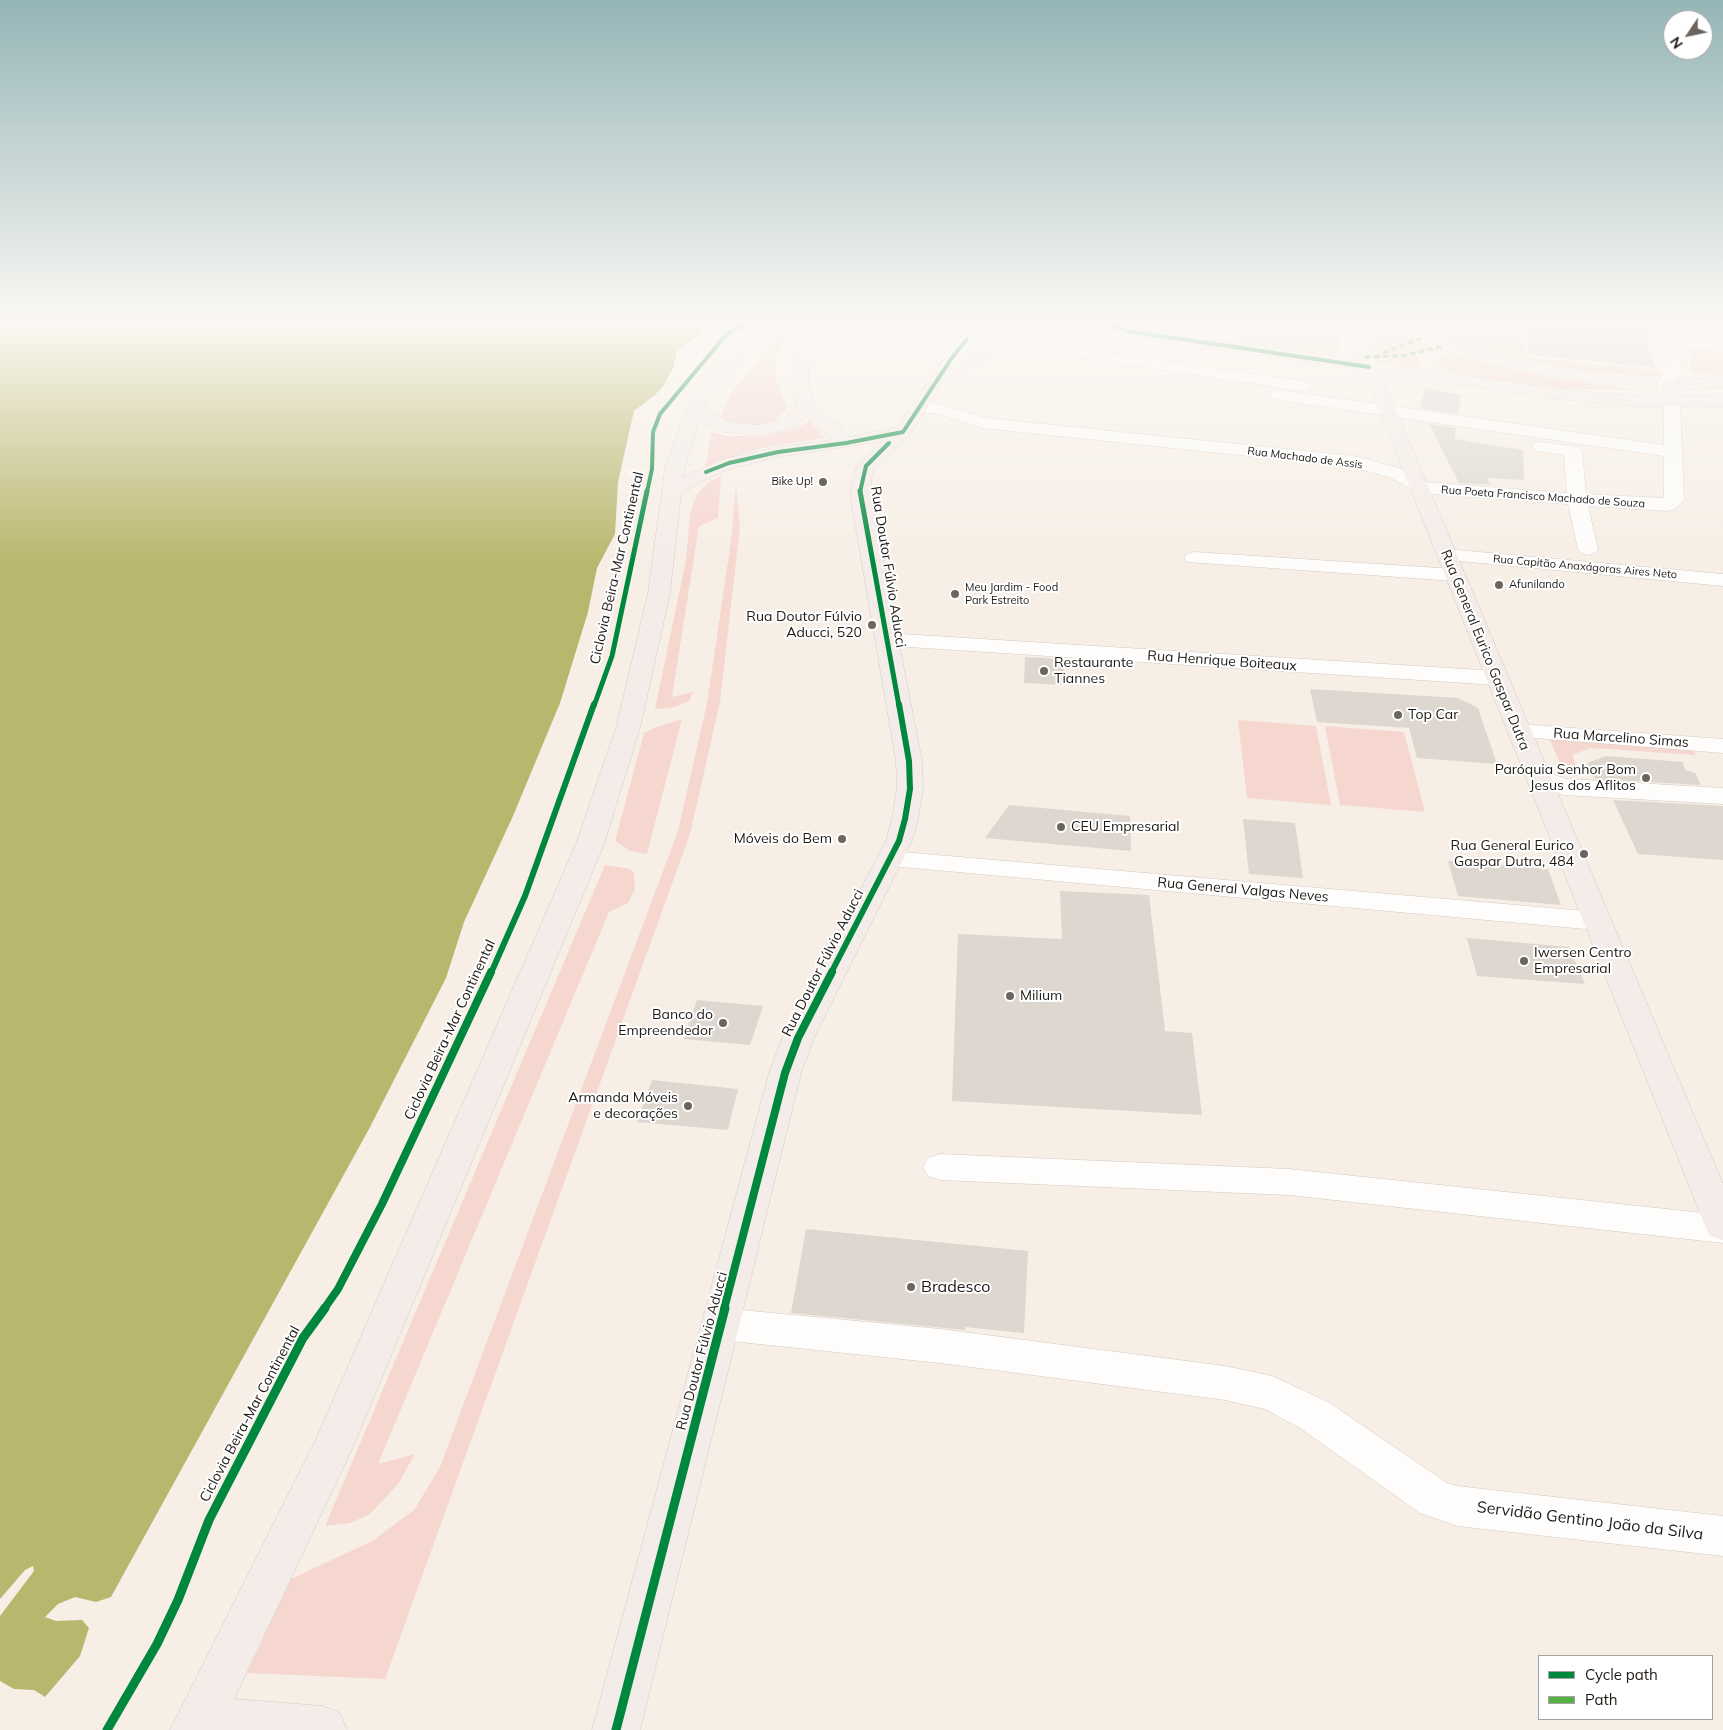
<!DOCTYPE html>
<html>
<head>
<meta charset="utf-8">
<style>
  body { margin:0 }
  #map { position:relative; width:1723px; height:1730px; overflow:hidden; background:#f7efe6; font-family:Mulish,sans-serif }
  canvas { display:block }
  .legend { position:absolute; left:1538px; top:1655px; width:175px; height:65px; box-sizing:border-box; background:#fff; border:1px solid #a5a3a1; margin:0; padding:6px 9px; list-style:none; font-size:15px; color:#1f1a15 }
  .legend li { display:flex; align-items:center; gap:10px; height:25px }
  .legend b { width:25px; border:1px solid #a5a3a1 }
  .north { position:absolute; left:1663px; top:10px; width:50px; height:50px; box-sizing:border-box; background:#fff; border:1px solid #a5a3a1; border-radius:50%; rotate:236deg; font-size:14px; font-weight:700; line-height:20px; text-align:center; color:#1f1a15 }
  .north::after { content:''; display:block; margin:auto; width:18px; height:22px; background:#6b655e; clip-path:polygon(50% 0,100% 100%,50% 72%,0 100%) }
</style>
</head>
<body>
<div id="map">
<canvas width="1723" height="1730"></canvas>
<ul class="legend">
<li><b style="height:6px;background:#00873e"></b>Cycle path</li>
<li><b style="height:6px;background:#55b144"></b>Path</li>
</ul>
<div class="north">N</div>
</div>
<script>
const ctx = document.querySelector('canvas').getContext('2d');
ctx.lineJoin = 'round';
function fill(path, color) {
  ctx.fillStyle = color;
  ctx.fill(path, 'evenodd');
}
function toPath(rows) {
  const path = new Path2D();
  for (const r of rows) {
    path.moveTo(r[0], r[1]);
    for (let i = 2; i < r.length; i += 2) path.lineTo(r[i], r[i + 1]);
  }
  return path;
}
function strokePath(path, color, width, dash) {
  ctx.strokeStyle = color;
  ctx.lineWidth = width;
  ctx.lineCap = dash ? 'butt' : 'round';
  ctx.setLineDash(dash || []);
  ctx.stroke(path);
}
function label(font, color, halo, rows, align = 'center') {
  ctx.font = font + ' Mulish,sans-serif';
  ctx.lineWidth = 4;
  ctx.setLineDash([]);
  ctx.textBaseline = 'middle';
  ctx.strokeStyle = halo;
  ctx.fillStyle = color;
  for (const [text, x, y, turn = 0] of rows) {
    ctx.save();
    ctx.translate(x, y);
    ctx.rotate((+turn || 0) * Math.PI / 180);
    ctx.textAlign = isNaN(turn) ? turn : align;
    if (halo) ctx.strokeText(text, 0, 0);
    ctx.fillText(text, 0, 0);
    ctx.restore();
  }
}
const green = toPath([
  [794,322,803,322,789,336,775,355,776,380,788,409,774,421,752,428,719,420,731,393,766,351],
  [1188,322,1257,322,1344,335,1334,357,1233,344,1243,327,1206,327],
  [1366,322,1371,322,1410,339,1447,350,1424,354,1418,359,1419,368,1377,362],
  [1398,322,1440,322,1440,323,1433,330,1422,331],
  [1469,322,1522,327,1526,356,1460,347,1443,338,1456,326],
  [1684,322,1723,324,1723,335,1684,329],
  [1691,348,1723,352,1723,376,1694,373,1690,369],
  [1494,354,1662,371,1662,375,1657,377,1590,372],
  [1456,356,1547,377,1638,390,1554,389,1473,378,1451,373,1439,365,1436,361,1441,357],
  [809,420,825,438,766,447,743,454,705,469,711,432,729,436,763,436,798,428],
  [721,476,718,518,699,526,672,697,693,692,689,701,672,708,655,709,686,560,690,513,697,494,708,482],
  [736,482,740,527,720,702,690,834,385,1679,247,1673,291,1579,372,1541,414,1510,440,1467,678,831,707,703,731,541],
  [682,719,647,854,630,851,615,841,644,733,657,727],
  [1238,720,1316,726,1331,805,1247,798],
  [1325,726,1404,732,1425,812,1340,805],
  [1549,738,1691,747,1696,755,1591,748,1572,755,1581,776,1565,775],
  [605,865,630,869,634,873,635,889,628,903,609,912,378,1464,415,1454,398,1484,370,1514,350,1523,325,1526]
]);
const water = toPath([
  [0,322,718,322,677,351,673,368,663,386,656,394,634,411,618,482,615,534,597,568,588,612,560,703,513,816,464,922,446,978,369,1129,111,1597,96,1602,75,1597,58,1604,45,1617,56,1621,82,1620,89,1628,80,1656,45,1697,34,1690,14,1689,0,1681,0,1616,34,1571,33,1566,25,1570,0,1599]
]);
const building = toPath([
  [1524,322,1639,322,1640,324,1646,325,1648,346,1655,367,1529,355],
  [1425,388,1461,395,1458,414,1422,409,1420,406],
  [1429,424,1456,428,1455,439,1523,450,1524,480,1487,478,1491,485,1459,483],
  [1025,657,1064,659,1064,685,1024,683],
  [1310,689,1458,698,1478,708,1497,764,1417,758,1409,728,1317,722],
  [1606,756,1683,762,1685,770,1695,773,1701,785,1595,779,1587,763],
  [1613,800,1723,806,1723,860,1638,854],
  [1009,805,1130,816,1131,851,985,838],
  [1243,819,1295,823,1303,878,1249,874],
  [1448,861,1548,869,1561,905,1458,896],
  [1060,891,1149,895,1165,1031,1192,1033,1202,1115,952,1101,958,934,1062,939],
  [1467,938,1569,947,1585,984,1477,976],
  [697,1000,763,1006,750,1045,684,1039],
  [652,1080,738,1089,728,1130,637,1122],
  [806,1229,1028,1251,1024,1333,965,1327,965,1330,791,1313]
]);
const minor = toPath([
  [839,322,856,322,806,365,794,365,792,362,794,359,839,322],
  [973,322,989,322,947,378,935,378,933,375,973,322],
  [1444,322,1460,322,1451,333,1422,343,1414,338,1417,335,1441,327,1444,322],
  [1661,322,1677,322,1681,371,1670,390,1664,391,1658,390,1656,386,1665,371,1661,322],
  [1069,347,1303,381,1309,382,1311,386,1309,390,1303,391,1063,355,1061,352,1069,347],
  [1278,390,1664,445,1664,403,1666,399,1672,398,1678,399,1680,403,1684,500,1675,509,1668,511,1588,506,1598,549,1595,553,1588,555,1581,553,1578,549,1568,504,1419,493,1391,478,1353,467,983,428,938,414,914,411,911,407,914,403,920,402,940,404,985,418,1354,456,1405,470,1424,482,1567,493,1564,455,1535,451,1532,447,1535,443,1541,442,1579,447,1582,451,1586,494,1664,498,1664,456,1272,399,1270,395,1272,391,1278,390],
  [1446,549,1723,574,1723,586,1439,559,1436,555,1439,551,1446,549],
  [1194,552,1455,569,1462,571,1465,575,1462,579,1455,581,1187,562,1184,558,1187,554,1194,552],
  [886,633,1497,671,1505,673,1509,678,1505,683,1497,685,878,645,875,640,878,635,886,633],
  [1519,724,1723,739,1723,753,1510,736,1507,731,1510,726,1519,724],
  [1538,770,1567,779,1723,788,1723,804,1564,795,1529,783,1525,778,1529,773,1538,770],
  [890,851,1597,912,1607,914,1611,921,1607,928,1597,930,880,865,876,859,880,853,890,851],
  [940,1154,1289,1169,1723,1215,1723,1243,1289,1195,940,1180,928,1176,923,1167,928,1158,940,1154],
  [721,1308,940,1329,1225,1366,1272,1376,1328,1402,1447,1483,1457,1486,1723,1516,1723,1556,1457,1526,1420,1513,1300,1428,1265,1409,1225,1400,940,1363,721,1340,708,1335,702,1324,708,1313,721,1308]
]);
const major = toPath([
  [763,322,780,322,749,348,712,394,705,406,721,418,733,423,758,425,773,422,787,416,796,405,792,381,794,348,800,330,808,322,824,322,815,332,810,348,808,381,813,404,850,437,897,427,935,372,1036,322,1055,322,1052,325,947,378,909,436,874,468,872,473,870,494,922,761,923,789,918,819,912,841,814,1038,801,1073,640,1730,592,1730,769,1073,782,1038,886,841,892,819,897,789,896,761,850,494,857,466,883,441,778,457,735,467,708,478,681,494,670,593,640,728,604,844,353,1447,234,1699,323,1706,340,1713,347,1730,170,1730,317,1437,576,844,616,728,648,593,665,469,687,407,698,388,737,342,763,322],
  [806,416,832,440,778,447,723,459,682,477,700,419,709,426,724,432,758,435,783,431,799,424,806,416],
  [1099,322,1119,322,1131,327,1359,360,1345,322,1360,322,1376,363,1557,389,1635,396,1723,397,1723,407,1635,406,1557,399,1380,373,1723,1184,1723,1240,1710,1236,1705,1226,1363,370,1127,336,1102,325,1099,322],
  [1375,322,1396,322,1450,343,1508,359,1611,376,1617,378,1619,381,1617,384,1611,386,1506,368,1438,349,1378,325,1375,322],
  [1723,377,1723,387,1668,391,1662,390,1660,386,1662,382,1668,381,1723,377]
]);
const quiet = toPath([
  [1383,353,1422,338],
  [1365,357,1402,356,1444,346]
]);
const cyclewayFar4 = toPath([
  [1107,322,1127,331,1369,367],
  [706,472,729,463,778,452,846,443,903,432,951,359,967,339],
  [647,492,652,469,653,432,660,414,726,335,745,322],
  [860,492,866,466,889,443]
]);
const cyclewayFar3 = toPath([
  [860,491,899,706],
  [594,706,612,656,647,491]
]);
const cyclewayFar2 = toPath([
  [491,973,525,896,594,704],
  [831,973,899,841,905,819,910,789,909,761,899,704]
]);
const cyclewayFar1 = toPath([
  [324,1309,338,1289,382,1204,491,972],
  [724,1309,785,1073,798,1038,832,972]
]);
const cycleway = toPath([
  [107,1730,157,1644,178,1600,209,1520,303,1338,325,1308],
  [616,1730,725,1308]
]);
const markers = [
  [823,482,5,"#6b655e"],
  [1499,585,5,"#6b655e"],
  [955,594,5,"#6b655e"],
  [872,625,5,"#6b655e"],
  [1044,671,5,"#6b655e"],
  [1398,715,5,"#6b655e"],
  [1646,778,5,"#6b655e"],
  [1061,827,5,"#6b655e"],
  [842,839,5,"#6b655e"],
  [1584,854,5,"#6b655e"],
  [1524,961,5,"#6b655e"],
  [1010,996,5,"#6b655e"],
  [723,1023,5,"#6b655e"],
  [688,1106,5,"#6b655e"],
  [911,1287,5,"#6b655e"]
];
const farStreetnames = [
  ["Rua Machado de Assis",1305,458,7],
  ["Rua Poeta Francisco Machado de Souza",1543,497,4],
  ["Rua Capitão Anaxágoras Aires Neto",1585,567,5]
];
const farPoinames = [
  ["Bike Up!",813,482,"right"],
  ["Afunilando",1509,585],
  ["Meu Jardim - Food",965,588],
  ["Park Estreito",965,601]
];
const streetNames = [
  ["Rua Doutor Fúlvio Aducci",888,567,81],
  ["Ciclovia Beira-Mar Continental",617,568,-77],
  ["Rua General Eurico Gaspar Dutra",1485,650,68],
  ["Rua Henrique Boiteaux",1222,661,4],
  ["Rua Marcelino Simas",1621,738,4],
  ["Rua General Valgas Neves",1243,890,5],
  ["Rua Doutor Fúlvio Aducci",823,963,-63],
  ["Ciclovia Beira-Mar Continental",450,1030,-65],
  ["Rua Doutor Fúlvio Aducci",702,1351,-75],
  ["Ciclovia Beira-Mar Continental",250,1414,-62]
];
const poiNames = [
  ["Rua Doutor Fúlvio",862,617],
  ["Aducci, 520",862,633],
  ["Restaurante",1054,663,"left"],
  ["Tiannes",1054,679,"left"],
  ["Top Car",1408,715,"left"],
  ["Paróquia Senhor Bom",1636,770],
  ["Jesus dos Aflitos",1636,786],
  ["CEU Empresarial",1071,827,"left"],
  ["Móveis do Bem",832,839],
  ["Rua General Eurico",1574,846],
  ["Gaspar Dutra, 484",1574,862],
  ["Iwersen Centro",1534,953,"left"],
  ["Empresarial",1534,969,"left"],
  ["Milium",1020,996,"left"],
  ["Banco do",713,1015],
  ["Empreendedor",713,1031],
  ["Armanda Móveis",678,1098],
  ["e decorações",678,1114]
];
const nearPoinames = [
  ["Bradesco",921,1287]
];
const nearStreetnames = [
  ["Servidão Gentino João da Silva",1590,1521,7]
];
fill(green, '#f6d7d0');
fill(water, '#b9b66e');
fill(building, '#ddd7d0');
strokePath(minor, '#d1cac3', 1);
strokePath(major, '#cfccc7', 1);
fill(minor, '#fefdfb');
fill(major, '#f4ece8');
strokePath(quiet, '#55b144', 3, [6, 3]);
strokePath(cyclewayFar4, '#00873e', 4);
strokePath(cyclewayFar3, '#00873e', 5);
strokePath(cyclewayFar2, '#00873e', 6);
strokePath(cyclewayFar1, '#00873e', 8);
strokePath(cycleway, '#00873e', 9);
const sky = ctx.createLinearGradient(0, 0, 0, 564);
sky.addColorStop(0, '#95b5b7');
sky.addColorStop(0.57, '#fbf8f4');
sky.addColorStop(1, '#fbf8f400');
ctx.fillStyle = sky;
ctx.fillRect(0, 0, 1723, 564);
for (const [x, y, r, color] of markers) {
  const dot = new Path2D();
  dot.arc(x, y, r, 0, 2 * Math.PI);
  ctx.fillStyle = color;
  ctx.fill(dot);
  strokePath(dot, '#fff', 2);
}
label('11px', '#1f1a15', '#fff', farStreetnames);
label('11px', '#1f1a15', '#fff', farPoinames, 'left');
label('14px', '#1f1a15', '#fff', streetNames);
label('14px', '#1f1a15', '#fff', poiNames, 'right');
label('16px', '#1f1a15', '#fff', nearPoinames, 'left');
label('16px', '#1f1a15', '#fff', nearStreetnames);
</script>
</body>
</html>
